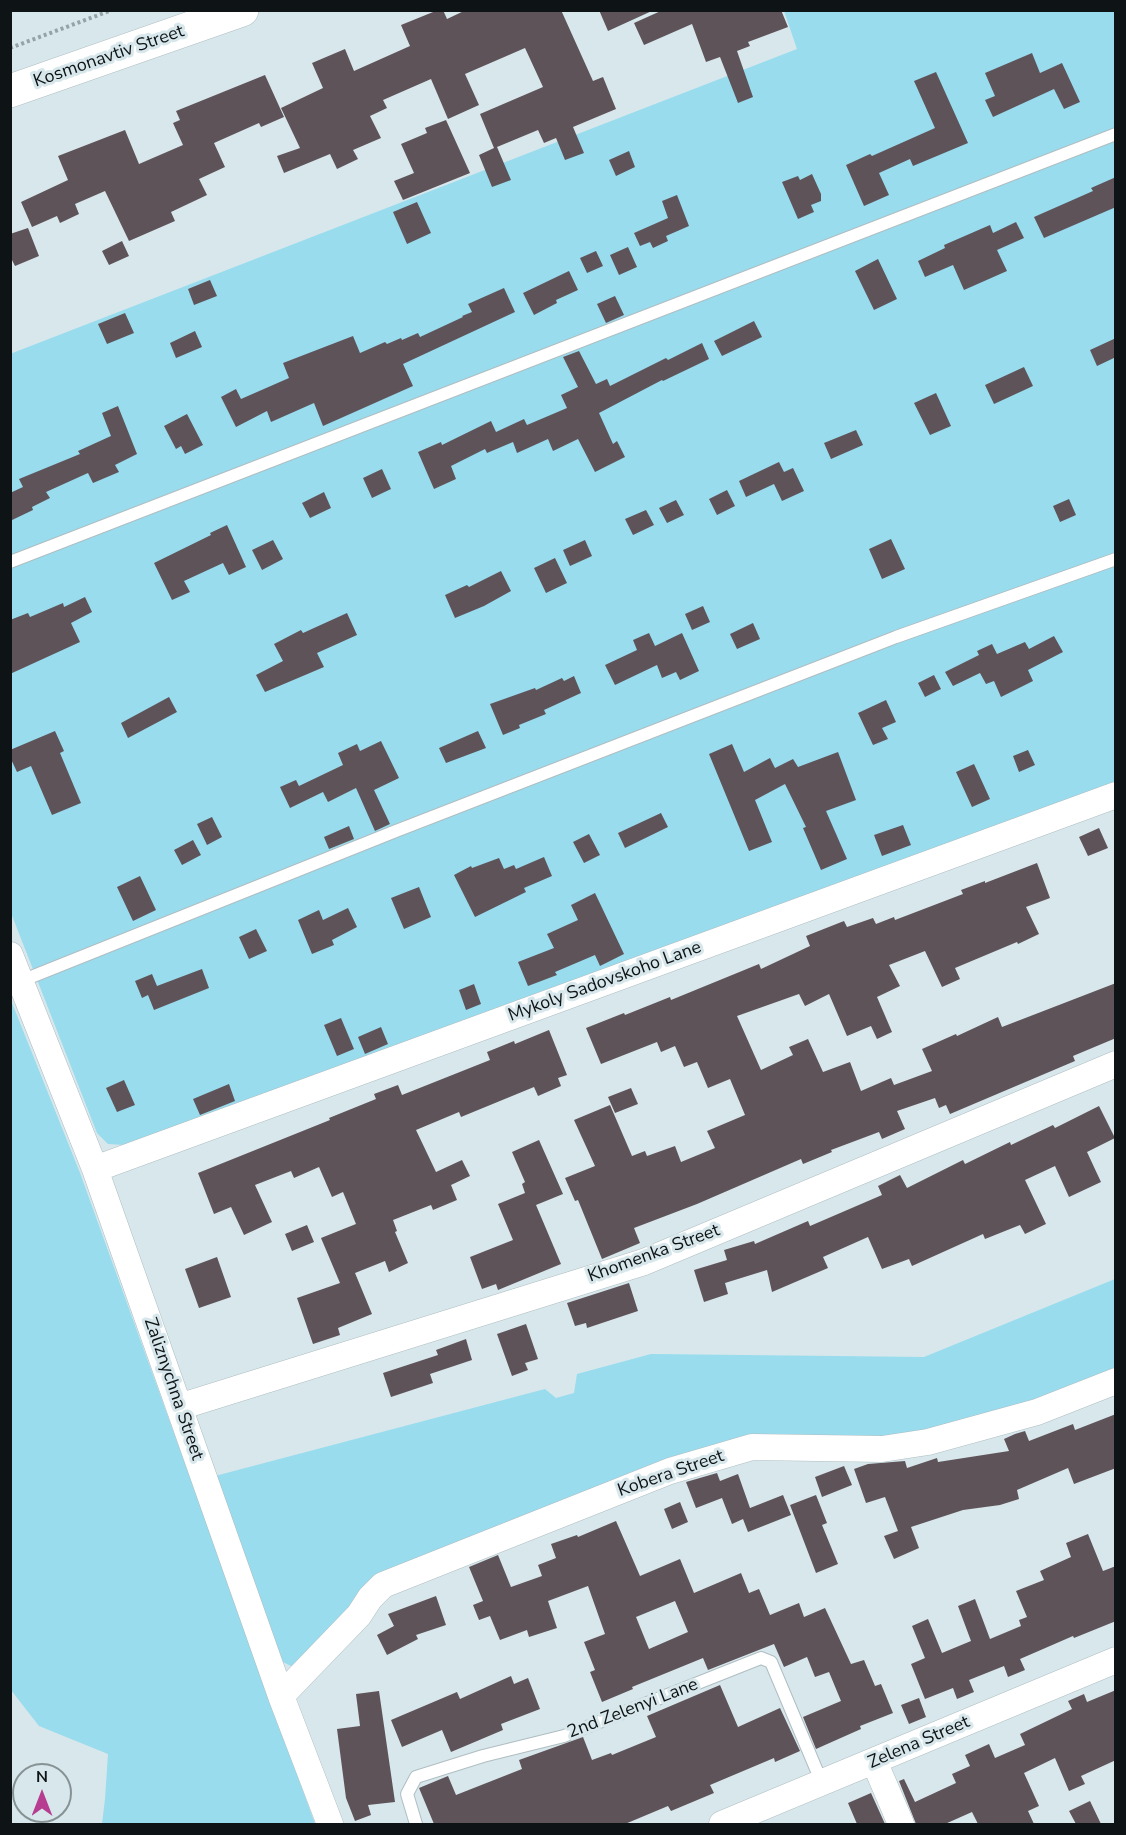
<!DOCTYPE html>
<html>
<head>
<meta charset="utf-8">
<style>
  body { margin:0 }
  #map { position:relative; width:1126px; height:1835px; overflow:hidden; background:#d7e7eb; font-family:"Nunito Sans",sans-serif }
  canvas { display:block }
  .frame { position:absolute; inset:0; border:12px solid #0e1315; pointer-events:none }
  .north { position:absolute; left:12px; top:1763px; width:60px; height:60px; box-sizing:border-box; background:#d7e7eb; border:2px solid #879295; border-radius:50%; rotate:0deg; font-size:16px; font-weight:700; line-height:24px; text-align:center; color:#0e1315 }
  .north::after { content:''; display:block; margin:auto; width:21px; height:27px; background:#b63d90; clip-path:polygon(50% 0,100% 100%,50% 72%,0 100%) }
</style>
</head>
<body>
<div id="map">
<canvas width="1126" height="1835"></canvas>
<div class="frame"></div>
<div class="north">N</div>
</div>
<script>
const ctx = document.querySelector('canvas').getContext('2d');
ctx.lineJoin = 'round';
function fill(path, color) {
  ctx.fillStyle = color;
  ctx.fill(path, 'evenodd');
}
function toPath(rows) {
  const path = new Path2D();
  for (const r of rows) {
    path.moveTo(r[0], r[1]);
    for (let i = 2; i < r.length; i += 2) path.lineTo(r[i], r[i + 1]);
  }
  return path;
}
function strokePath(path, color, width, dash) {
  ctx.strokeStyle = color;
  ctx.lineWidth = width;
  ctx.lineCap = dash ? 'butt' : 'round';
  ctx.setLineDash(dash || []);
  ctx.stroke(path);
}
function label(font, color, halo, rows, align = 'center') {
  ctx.font = font + ' "Nunito Sans",sans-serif';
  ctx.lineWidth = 6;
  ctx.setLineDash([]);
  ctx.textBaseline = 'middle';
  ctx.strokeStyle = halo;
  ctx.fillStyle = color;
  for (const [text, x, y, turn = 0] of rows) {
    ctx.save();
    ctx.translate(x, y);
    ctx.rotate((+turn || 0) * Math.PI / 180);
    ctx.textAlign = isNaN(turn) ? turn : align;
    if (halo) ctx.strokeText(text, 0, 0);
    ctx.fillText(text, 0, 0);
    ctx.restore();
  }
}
const green = toPath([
  [784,11,1115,11,1115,789,125,1145,108,1144,97,1133,11,913,10,354,797,49],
  [10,998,80,1173,315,1824,102,1824,105,1799,108,1754,39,1726,11,1690],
  [1115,1279,1115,1373,927,1436,752,1440,379,1581,293,1667,283,1662,215,1476,545,1389,556,1398,574,1393,577,1374,651,1354,924,1357]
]);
const building = toPath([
  [438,10,443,10,447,19,466,10,561,10,593,81,603,77,616,109,573,127,584,153,565,160,556,138,544,143,538,130,497,147,511,180,492,187,479,155,494,148,480,114,543,87,525,48,465,74,479,105,448,119,431,79,383,100,387,108,370,116,381,138,353,150,358,159,337,169,330,154,284,173,277,156,300,148,281,108,323,88,312,63,345,49,354,71,410,46,401,25],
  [599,10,654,10,608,31],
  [663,10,781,10,788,27,748,42,750,46,737,51,753,97,738,103,720,57,706,62,692,24,644,45,634,23],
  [1032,53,1040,73,1062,63,1080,102,1064,109,1054,89,993,117,985,100,995,96,985,73],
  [936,72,968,143,913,166,910,159,879,173,889,195,864,206,846,165,870,154,872,156,935,128,914,81],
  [265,75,284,117,261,127,259,123,214,143,225,167,199,179,207,195,171,212,175,221,129,241,105,191,75,204,79,214,60,223,57,216,32,227,21,202,68,180,58,156,125,130,139,164,183,145,173,123,180,120,176,111],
  [446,120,470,173,403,200,394,181,414,173,401,144,427,133,425,128],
  [629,151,635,167,616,176,609,160],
  [812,174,821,194,821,201,811,205,814,212,798,219,782,182,798,176,800,180],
  [1116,177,1116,207,1044,238,1034,217,1093,191,1091,188],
  [677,195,689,226,666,236,668,241,653,248,650,242,640,246,634,233,668,218,662,201],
  [417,202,431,233,407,244,393,212],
  [1016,222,1024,238,997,250,1007,271,964,290,953,265,925,277,918,261,945,248,944,245,990,225,993,233],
  [28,228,39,256,15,266,10,256,10,234],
  [122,241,129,256,109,265,102,251],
  [628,247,637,267,619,275,610,255],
  [596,251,603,266,587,273,580,258],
  [878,259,897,299,874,310,855,271],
  [569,271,578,290,556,300,557,303,534,315,523,293],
  [210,280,217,296,194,305,188,289],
  [504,288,515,312,403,364,413,386,323,426,314,403,271,422,267,411,236,427,221,397,236,389,241,399,289,378,283,363,353,336,360,353,385,342,387,344,401,338,402,340,418,333,420,337,463,317,462,316,472,312,468,304],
  [615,296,624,315,606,323,597,304],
  [125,313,134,333,107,344,98,324],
  [754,321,762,337,722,356,714,341],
  [195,331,202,347,176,358,170,343],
  [1116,338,1116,357,1097,366,1090,350],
  [702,343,709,359,663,381,662,380,599,413,613,444,617,441,625,457,595,472,578,439,553,451,548,439,517,453,513,442,487,453,485,449,451,466,456,479,434,489,418,452,441,442,442,445,491,421,496,432,524,419,527,425,567,408,561,395,578,387,563,357,579,351,596,384,607,379,610,386,666,358,668,360],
  [1024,367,1033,386,994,404,985,385],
  [936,393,951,426,930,435,914,403],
  [118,406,137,454,115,465,119,472,93,483,88,473,46,492,50,498,32,507,33,510,10,521,10,493,23,487,19,479,80,454,78,451,111,436,102,413],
  [187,414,203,445,185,454,181,446,176,449,164,426],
  [856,430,863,445,831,459,824,443],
  [779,462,784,472,793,468,804,491,782,501,774,484,746,497,739,481],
  [382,469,391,489,372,498,363,478],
  [727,490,735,506,717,515,709,499],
  [324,492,331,508,310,518,302,503],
  [1069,499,1076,515,1060,522,1053,506],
  [676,500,684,515,667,523,659,508],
  [646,510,654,525,633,535,625,519],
  [227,525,246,567,229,575,223,563,184,581,190,592,172,600,154,563,211,535,210,533],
  [891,539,905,569,882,579,869,549],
  [273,540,283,559,262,570,252,550],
  [585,540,592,556,570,566,563,550],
  [555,558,567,583,546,593,534,568],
  [501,571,511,591,484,606,455,618,445,595,467,585,469,587],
  [85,597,92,612,71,623,80,642,10,674,10,620,28,613,30,617,63,603,64,607],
  [703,606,710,622,692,630,685,614],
  [347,613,357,635,317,653,324,667,265,692,256,675,283,661,274,644,301,630,303,633],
  [753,623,760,639,737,649,730,634],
  [649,633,655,646,682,633,699,671,680,680,676,672,662,678,657,665,615,685,605,665,637,650,633,640],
  [1054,636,1063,652,1028,670,1033,681,1001,697,994,681,986,684,980,673,953,686,945,672,979,655,977,651,992,644,997,654,1025,642,1029,649],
  [934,675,941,689,925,697,918,683],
  [574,676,581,693,544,710,546,714,519,725,520,728,503,735,490,704,535,688,536,690,562,678,564,681],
  [169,697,177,712,128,738,121,723],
  [886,700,896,722,882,728,888,739,873,745,858,713],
  [55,731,64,751,60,753,81,803,52,815,31,766,17,772,10,757,10,750],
  [478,731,486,748,446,763,439,748],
  [381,741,399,778,374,790,390,824,375,831,356,788,328,802,323,792,290,808,280,787,296,780,299,786,343,765,338,753,357,744,360,751],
  [732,744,744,772,770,758,775,768,793,759,798,767,838,752,856,800,826,811,847,859,821,870,803,828,806,827,785,784,755,800,772,842,749,851,709,754],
  [1028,750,1035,765,1019,772,1013,756],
  [974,764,990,799,972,807,956,772],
  [661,813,668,827,625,848,618,833],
  [212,817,222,837,207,845,197,824],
  [903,825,911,845,882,856,874,835],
  [349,826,354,839,329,849,324,837],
  [1099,828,1108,848,1088,856,1079,837],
  [589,834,600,855,584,863,573,842],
  [193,840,201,855,182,865,174,850],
  [544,857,552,876,524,888,526,892,475,917,454,875,471,866,472,868,499,858,504,869,514,865,516,869],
  [1037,863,1050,898,1026,907,1039,934,1018,944,1017,942,955,968,960,979,942,987,925,951,889,965,900,986,877,997,892,1032,877,1039,871,1026,847,1036,829,994,805,1006,799,994,737,1016,761,1070,793,1055,789,1047,808,1039,823,1072,850,1062,861,1091,891,1078,894,1085,932,1071,922,1049,956,1034,957,1036,998,1017,1002,1027,1116,983,1116,1038,1073,1056,1075,1061,950,1114,946,1105,939,1108,935,1098,897,1111,905,1129,882,1139,879,1132,831,1150,832,1152,803,1164,801,1159,697,1204,634,1228,640,1243,602,1259,578,1200,575,1201,565,1178,595,1166,574,1120,610,1105,632,1156,645,1151,647,1156,675,1146,681,1162,715,1148,707,1131,745,1115,730,1079,708,1088,697,1062,684,1067,675,1046,661,1052,657,1042,601,1064,586,1028,624,1013,625,1015,670,997,671,1000,759,964,761,969,810,946,806,936,844,921,847,927,873,918,876,924,894,917,895,920,963,894,961,890,985,881,985,883],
  [140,876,156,910,133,921,117,887],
  [419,887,431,917,404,929,391,898],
  [595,893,624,954,600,966,595,955,555,972,557,975,528,986,518,962,554,948,547,934,578,920,571,905],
  [348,908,357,927,332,940,334,945,312,954,298,920,319,910,323,920],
  [256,929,267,951,249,959,239,937],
  [202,969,209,988,154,1010,148,995,142,998,135,981,152,974,157,986],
  [474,984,481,1004,466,1010,459,990],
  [341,1018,354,1049,337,1056,324,1025],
  [381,1027,388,1044,365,1054,358,1037],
  [549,1030,567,1075,558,1078,561,1086,538,1096,534,1087,461,1117,459,1112,416,1130,436,1172,462,1160,470,1176,451,1185,457,1200,433,1210,431,1205,393,1220,397,1231,395,1232,408,1263,389,1272,385,1261,355,1273,372,1314,338,1328,340,1335,313,1344,297,1298,340,1283,321,1238,356,1224,343,1192,332,1197,319,1167,294,1178,291,1171,255,1185,272,1222,244,1235,231,1207,214,1214,198,1173,330,1120,329,1118,376,1099,374,1094,398,1085,402,1095,490,1060,487,1052,514,1041,515,1044],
  [124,1080,135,1105,117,1112,106,1088],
  [229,1084,235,1101,200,1115,193,1099],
  [631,1088,638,1104,615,1113,608,1097],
  [1099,1106,1115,1138,1087,1152,1101,1182,1069,1197,1055,1166,1025,1180,1046,1224,1025,1234,1020,1225,985,1239,983,1234,912,1266,909,1259,882,1269,868,1237,823,1257,828,1268,772,1292,767,1270,725,1283,728,1294,704,1302,694,1270,727,1260,724,1250,754,1241,755,1244,808,1221,810,1226,882,1195,878,1186,900,1175,907,1188,963,1160,965,1164,1010,1142,1011,1145,1053,1125,1055,1128],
  [539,1140,563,1194,536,1205,561,1264,498,1290,496,1284,482,1289,470,1257,513,1240,498,1204,525,1193,522,1184,525,1182,512,1152],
  [307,1225,314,1242,292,1251,285,1234],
  [217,1257,231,1297,199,1308,185,1269],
  [629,1283,638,1311,587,1328,586,1323,575,1326,567,1303],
  [526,1324,538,1359,525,1363,528,1370,512,1376,497,1334],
  [466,1339,472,1360,430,1374,433,1383,391,1397,383,1373,438,1355,436,1350],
  [1116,1414,1116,1468,1074,1484,1068,1468,1017,1490,1019,1499,1000,1505,963,1510,911,1527,919,1548,894,1559,884,1536,898,1531,885,1497,866,1503,854,1469,868,1464,905,1461,907,1468,937,1458,938,1462,1009,1451,1004,1439,1015,1434,1025,1431,1029,1441,1073,1424,1075,1430],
  [844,1466,852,1485,822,1497,815,1477],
  [717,1473,720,1481,738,1474,750,1508,783,1495,791,1515,748,1532,743,1519,732,1524,722,1498,696,1508,686,1482],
  [816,1495,827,1523,822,1525,838,1564,816,1573,790,1505],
  [680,1502,688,1522,672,1529,664,1509],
  [616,1521,640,1576,680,1559,694,1593,741,1573,749,1593,759,1589,770,1615,799,1603,804,1617,825,1608,851,1664,864,1660,875,1686,881,1684,893,1713,860,1726,861,1729,816,1749,803,1717,841,1701,829,1672,815,1677,807,1657,784,1667,774,1644,708,1670,703,1658,632,1687,633,1689,602,1702,590,1672,595,1670,584,1642,605,1634,588,1586,548,1601,557,1628,529,1637,527,1630,500,1640,490,1616,479,1620,473,1605,483,1601,469,1567,498,1555,511,1587,542,1576,538,1565,556,1558,551,1544,577,1535,578,1537],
  [675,1601,688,1632,649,1649,636,1617],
  [1088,1534,1103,1571,1116,1566,1116,1621,1074,1638,1073,1636,1020,1659,1025,1670,1008,1677,1004,1666,969,1680,974,1692,957,1699,953,1688,925,1699,911,1664,925,1658,912,1626,928,1619,942,1653,971,1641,958,1606,975,1599,990,1639,1021,1626,1019,1620,1027,1617,1016,1591,1044,1580,1040,1571,1071,1557,1066,1543],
  [436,1596,446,1625,416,1635,418,1639,387,1655,377,1635,394,1626,388,1614],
  [511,1676,514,1684,528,1678,540,1709,501,1724,503,1730,451,1752,442,1730,402,1747,391,1720,457,1692,460,1699],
  [720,1685,738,1727,780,1708,800,1751,775,1762,774,1758,710,1785,714,1793,671,1811,668,1806,625,1824,434,1824,419,1788,448,1776,456,1795,522,1769,519,1760,583,1737,592,1760,611,1753,612,1755,656,1737,647,1716],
  [1116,1690,1116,1760,1081,1776,1085,1784,1069,1791,1055,1758,1024,1773,1039,1806,1028,1811,1034,1824,978,1824,972,1812,945,1824,916,1824,899,1781,904,1779,915,1802,956,1783,952,1774,970,1766,965,1755,989,1744,995,1758,1025,1745,1020,1734,1072,1709,1068,1701,1084,1694,1087,1702],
  [379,1691,395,1802,368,1805,371,1815,355,1821,346,1798,337,1729,360,1726,356,1694],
  [919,1698,926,1717,909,1724,901,1705],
  [871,1793,885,1824,857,1824,848,1803],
  [1090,1801,1101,1824,1076,1824,1069,1811]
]);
const path = toPath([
  [10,48,112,10]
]);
const lane = toPath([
  [10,562,1116,134],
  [21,981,396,831,896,637,1116,559],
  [416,1824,407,1794,416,1777,483,1756,564,1736,761,1658,771,1662,822,1783]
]);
const street = toPath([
  [10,955,95,1169,281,1696,330,1824],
  [95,1169,1116,795],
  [179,1407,644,1262,1116,1064],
  [281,1696,359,1615,370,1598,383,1585,670,1471,752,1447,882,1449,928,1442,1037,1412,1116,1381],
  [874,1761,901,1824],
  [722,1824,1116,1660]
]);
const secondary = toPath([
  [10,91,242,10]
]);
const streetNames = [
  ["Kosmonavtiv Street",109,57,-19],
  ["Mykoly Sadovskoho Lane",605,982,-20],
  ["Khomenka Street",654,1254,-20],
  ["Zaliznychna Street",173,1389,71],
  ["Kobera Street",671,1474,-19],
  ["2nd Zelenyi Lane",633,1709,-21],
  ["Zelena Street",919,1743,-23]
];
fill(green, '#98dcee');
fill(building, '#5f535a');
strokePath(lane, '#afbec2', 14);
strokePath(street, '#afbec2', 27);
strokePath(secondary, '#afbec2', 34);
strokePath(path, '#96a3a6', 4, [3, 3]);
strokePath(lane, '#fff', 12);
strokePath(street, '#fff', 26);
strokePath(secondary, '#fff', 33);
label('18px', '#0e1315', '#d7e7eb', streetNames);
</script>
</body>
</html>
